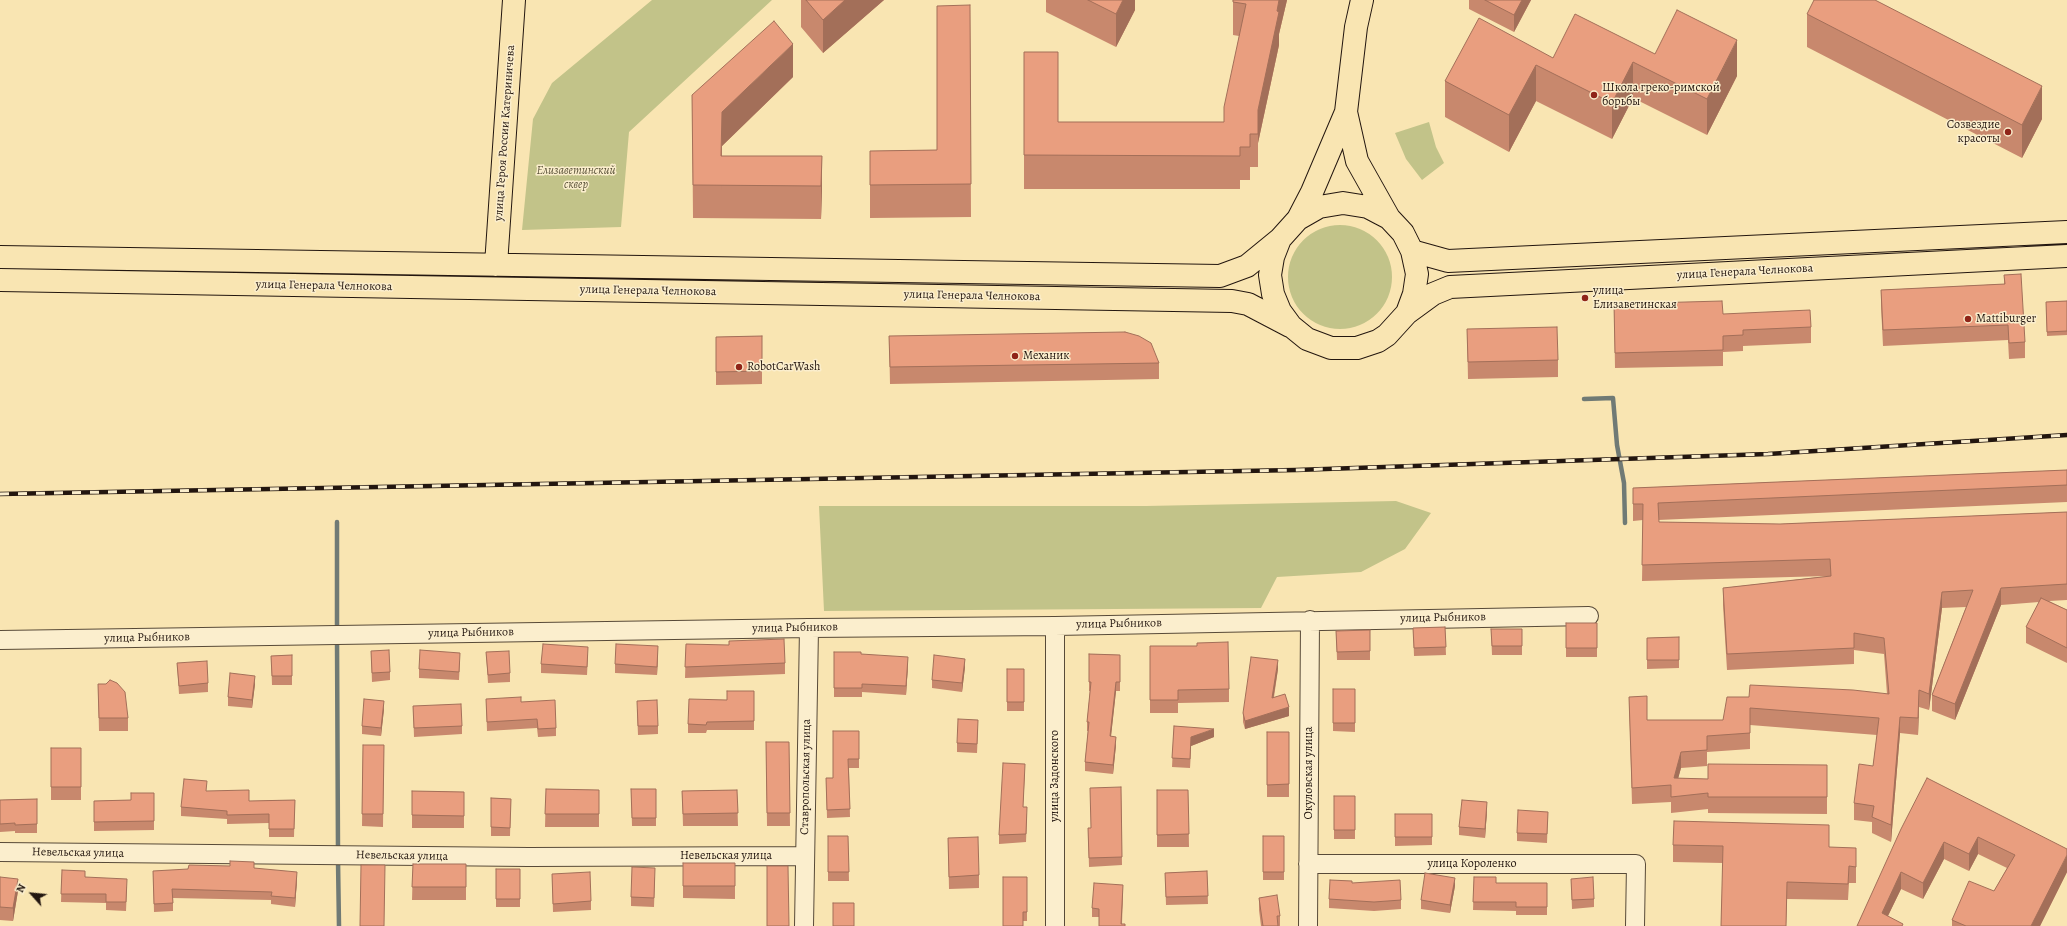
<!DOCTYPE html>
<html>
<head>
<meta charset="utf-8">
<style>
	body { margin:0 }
	#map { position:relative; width:2067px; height:926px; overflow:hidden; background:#f9e5b2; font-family:Alegreya,serif }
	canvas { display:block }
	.north { position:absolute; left:12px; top:874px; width:40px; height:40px; -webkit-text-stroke:3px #fbeecd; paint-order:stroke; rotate:297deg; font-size:11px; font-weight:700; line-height:16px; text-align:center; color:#23160f }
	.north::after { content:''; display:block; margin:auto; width:14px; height:18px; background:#23160f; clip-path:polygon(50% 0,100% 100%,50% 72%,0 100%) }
</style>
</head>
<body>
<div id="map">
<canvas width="2067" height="926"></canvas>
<div class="north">N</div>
</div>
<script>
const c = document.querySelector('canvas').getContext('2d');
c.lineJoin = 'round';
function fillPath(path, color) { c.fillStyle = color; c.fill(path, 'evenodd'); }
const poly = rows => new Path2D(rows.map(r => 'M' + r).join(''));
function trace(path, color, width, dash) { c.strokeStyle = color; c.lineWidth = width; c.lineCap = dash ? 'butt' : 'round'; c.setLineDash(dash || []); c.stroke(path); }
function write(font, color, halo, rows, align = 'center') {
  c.font = font + ' Alegreya,serif'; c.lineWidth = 3; c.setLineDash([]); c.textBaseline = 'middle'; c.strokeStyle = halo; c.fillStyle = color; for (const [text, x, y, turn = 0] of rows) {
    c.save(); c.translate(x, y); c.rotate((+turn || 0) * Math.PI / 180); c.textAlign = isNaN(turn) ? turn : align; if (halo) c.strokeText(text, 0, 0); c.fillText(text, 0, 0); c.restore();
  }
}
const green = poly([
	[652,0,772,0,629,132,621,227,522,230,533,119,552,83],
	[1429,122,1436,147,1444,163,1422,180,1406,159,1395,133],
	'1288 277a52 52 0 1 1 104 0a52 52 0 1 1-104 0Z',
	[1396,501,1431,513,1405,549,1361,572,1277,577,1261,608,824,611,819,506,1146,506]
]);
const stream = poly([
	[1584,399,1613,398,1617,445,1624,483,1625,523],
	[337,522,337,630],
	[337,638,338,852],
	[338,860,339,926]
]);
const minor = poly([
	[0,640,809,628,1055,626,1589,616],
	[0,852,529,857,805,856],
	[1308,864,1636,864,1635,926],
	[804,926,809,628],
	[1055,926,1055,626],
	[1308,926,1310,620]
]);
const major = poly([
	[1346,112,1357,161,1389,218],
	[1298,219,1312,192,1346,112,1356,27,1362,0],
	[1412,251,1448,261,2067,232],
	[0,257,1220,276,1247,266,1280,239,1298,219,1319,207,1343,203,1368,207,1389,218,1403,233,1412,251,1417,274,1414,294,1407,313,1387,335,1378,341,1357,348,1331,348,1307,339,1291,326,1280,311,1273,294,1270,275,1273,257,1280,239],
	[496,265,514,0],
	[0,280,1232,301,1248,304,1290,326],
	[1407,313,1433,294,1450,287,2067,256]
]);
const rail = poly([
	[0,494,1296,470,1768,454,2067,435]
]);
const wall = poly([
	[801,0,884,0,823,53,801,27],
	[1046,0,1135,0,1135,10,1116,47,1046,12],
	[1287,0,1279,34,1279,45,1258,143,1258,167,1250,167,1250,180,1240,180,1240,189,1024,189,1024,52,1058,122,1224,122,1239,36,1233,35,1233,2],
	[1469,0,1531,0,1514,32,1469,9],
	[970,5,971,217,870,218,870,151,937,150],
	[1807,14,2042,119,2022,158,1807,47],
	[1655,54,1737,76,1707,135,1633,98,1612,139,1536,101,1509,152,1445,117,1445,81,1553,58],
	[793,77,722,146,722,156,822,156,822,189,821,219,693,218,692,95],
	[2004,275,2025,342,2025,358,2009,359,2008,340,1883,346,1881,306,1881,290,2004,284],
	[2067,301,2067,335,2047,336,2046,302],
	[1614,304,1723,314,1811,327,1811,343,1743,346,1743,351,1723,352,1723,366,1615,368],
	[1467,329,1558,360,1558,377,1468,379],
	[762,336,762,384,716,385,716,337],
	[889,336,1159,363,1159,379,890,384],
	[2067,470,2067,502,1658,520,1659,522,1780,524,2067,512,2067,600,2049,601,2067,610,2067,663,2026,643,2026,627,2039,602,2001,605,1955,720,1932,711,1932,695,1966,607,1942,608,1929,710,1919,707,1918,735,1900,733,1891,842,1872,833,1872,822,1854,820,1854,803,1873,766,1877,735,1750,725,1750,749,1707,752,1707,766,1681,768,1678,778,1708,779,1827,765,1827,814,1708,813,1708,809,1671,813,1671,802,1632,804,1629,697,1647,720,1723,720,1749,697,1887,694,1884,654,1854,650,1854,664,1727,670,1723,605,1723,588,1828,576,1642,581,1643,520,1633,521,1633,488],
	[1566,623,1597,623,1597,657,1566,657],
	[1445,627,1446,655,1414,656,1413,628],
	[1491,629,1522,629,1522,655,1492,655],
	[1370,630,1370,660,1337,660,1336,631],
	[1679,637,1679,668,1647,669,1647,638],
	[686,644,785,663,785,674,685,678],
	[1150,646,1229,689,1229,702,1178,703,1178,713,1150,713],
	[371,651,390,672,390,680,372,682],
	[486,652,510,673,510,682,488,683],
	[834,652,861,654,908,665,906,695,862,692,862,697,834,697],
	[1089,654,1120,655,1120,691,1116,691,1111,736,1116,745,1113,774,1085,771,1085,762,1088,731,1087,731,1087,722,1090,691,1089,691],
	[292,655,292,685,272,685,271,656],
	[588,655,587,675,541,673,541,664],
	[658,655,657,675,615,673,615,664],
	[460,661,459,680,419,678,419,669],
	[177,663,208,683,208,692,179,694],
	[965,667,962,692,932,688,932,680],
	[1007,669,1024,669,1024,711,1007,711],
	[1278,669,1274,697,1289,716,1245,729,1243,722,1243,713],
	[98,684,128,718,128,731,99,731],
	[255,684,252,708,228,706,228,697],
	[1333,689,1355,689,1355,732,1333,731],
	[754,691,754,730,707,730,706,733,688,733,688,724,727,700],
	[486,699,521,702,556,728,556,736,538,737,537,728,487,731],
	[413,706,462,726,462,734,414,737],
	[384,709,381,736,362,734,362,726],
	[637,709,658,726,658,734,638,735],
	[1174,726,1214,737,1191,746,1190,768,1172,767],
	[978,729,977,753,957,752,957,743],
	[859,731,859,768,849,768,850,817,827,818,826,778,833,778],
	[1267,732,1289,732,1289,797,1267,797],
	[766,742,789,742,790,826,767,826],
	[363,745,384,745,383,827,362,826],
	[51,748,81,748,81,800,51,800],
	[1025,773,1023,807,1027,815,1026,842,999,844,999,835],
	[1927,778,2067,872,2040,926,1952,926,1952,920,1994,891,2007,868,1978,854,1969,871,1944,859,1923,899,1901,889,1888,916,1903,926,1857,926],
	[1121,787,1122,865,1089,867,1088,828,1091,828],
	[546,789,599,790,599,827,545,827],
	[631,789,656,789,656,826,632,826],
	[737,790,738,826,683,826,682,791],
	[1157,790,1188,790,1189,847,1157,847],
	[207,791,249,801,295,800,294,837,269,837,269,823,227,824,227,819,181,816,181,807],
	[412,791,464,792,464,828,412,828],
	[154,793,154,830,94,831,94,801,131,800],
	[1334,796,1355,796,1355,839,1334,839],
	[491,798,511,799,510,836,491,836],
	[37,799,37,833,15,833,15,831,0,832,0,800],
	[1487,811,1485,838,1459,835,1459,827],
	[1548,812,1547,843,1517,841,1517,833],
	[1395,814,1432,814,1432,845,1395,846],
	[828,836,848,836,849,881,828,881],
	[1263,836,1284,836,1284,880,1263,880],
	[948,838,979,875,979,888,949,889],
	[1673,845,1856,848,1856,883,1849,883,1848,900,1787,899,1786,926,1721,926,1723,863,1673,862],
	[683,863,735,863,735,899,683,898],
	[413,864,466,864,466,900,412,900],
	[254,868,297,880,295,907,271,904,271,900,173,898,173,911,154,912,153,871],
	[496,869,520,869,520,907,496,907],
	[62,870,85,877,127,887,126,911,106,910,106,903,61,902],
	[1207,871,1208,904,1166,905,1165,873],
	[552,874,591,901,591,910,553,912],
	[0,877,18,891,13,921,0,920],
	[655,877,654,907,631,906,631,897],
	[1027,877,1027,921,1023,921,1003,926],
	[1474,877,1496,883,1547,883,1547,915,1516,915,1516,911,1473,910],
	[1571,879,1594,899,1594,907,1572,909],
	[1352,883,1401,900,1401,909,1374,911,1329,908,1329,899],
	[1455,886,1450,913,1421,909,1421,900],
	[1123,893,1122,924,1125,926,1099,917,1092,917,1092,908],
	[1259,898,1280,916,1280,926,1261,926,1259,910]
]);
const shadedWall = poly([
	[845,0,884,0,823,53,823,20],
	[1123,0,1135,0,1135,10,1116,47,1116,14],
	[1279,0,1287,0,1279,34,1279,45,1258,143,1258,167,1258,110],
	[1522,0,1531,0,1514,32,1514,15],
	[1737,40,1737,76,1707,135,1707,99],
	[793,44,793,77,722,146,721,190,722,112],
	[1633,62,1633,98,1612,139,1612,103],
	[1536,65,1536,101,1509,152,1509,115],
	[2042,86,2042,119,2022,158,2022,125],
	[822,156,822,189,821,219,821,186],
	[2001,588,2001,605,1955,720,1955,704],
	[1942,592,1942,608,1929,710,1929,694],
	[658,646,658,655,657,675,657,667],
	[908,657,908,665,906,695,906,686],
	[965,659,965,667,962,692,962,683],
	[1278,660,1278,669,1272,706,1272,698],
	[255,676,255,684,252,708,252,700],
	[1116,682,1116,691,1110,745,1110,736],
	[1919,690,1919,707,1918,735,1918,718],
	[384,701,384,709,381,736,381,728],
	[1289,707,1289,716,1245,729,1245,721],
	[1900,717,1900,733,1891,842,1891,825],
	[1214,729,1214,737,1191,746,1190,768,1191,737],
	[1116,737,1116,745,1113,774,1113,765],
	[1681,752,1681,768,1674,794,1674,778],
	[1487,802,1487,811,1485,838,1485,829],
	[1978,837,1978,854,1969,871,1969,854],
	[1944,842,1944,859,1923,899,1923,883],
	[2067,855,2067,872,2040,926,2031,926],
	[297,872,297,880,295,907,295,898],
	[1901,872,1901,889,1883,926,1882,913],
	[1455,878,1455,886,1450,913,1450,905],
	[18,879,18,891,13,921,13,908],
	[1123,885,1123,893,1121,926]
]);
const building = poly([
	[806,0,845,0,823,20,806,0],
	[1088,0,1123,0,1116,14,1088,0],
	[1233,0,1279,0,1277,11,1279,12,1258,110,1258,134,1250,134,1250,147,1240,147,1240,156,1024,155,1024,52,1058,52,1058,122,1224,122,1224,107,1246,4,1233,2,1233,0],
	[1485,0,1522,0,1514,15,1485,0],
	[1814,0,1875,0,2042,86,2022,125,1807,14,1814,0],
	[970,5,971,184,870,185,870,151,937,150,937,6,970,5],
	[1677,10,1737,40,1707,99,1633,62,1612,103,1536,65,1509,115,1445,81,1479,18,1553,58,1575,14,1655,54,1677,10],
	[774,21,793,44,722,112,721,156,822,156,821,186,693,185,692,95,774,21],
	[2021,274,2025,342,2009,343,2008,325,1883,330,1881,290,2005,284,2004,275,2021,274],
	[1722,301,1723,314,1810,310,1811,327,1743,330,1743,335,1723,336,1723,350,1615,353,1614,304,1722,301],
	[2067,301,2067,331,2047,332,2046,302,2067,301],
	[1557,327,1558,360,1468,362,1467,329,1557,327],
	[1125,332,1139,336,1151,343,1159,363,890,367,889,336,1125,332],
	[762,336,762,371,716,372,716,337,762,336],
	[2067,470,2067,485,1658,503,1659,522,1780,524,2067,512,2067,584,2001,588,1955,704,1932,695,1973,590,1942,592,1929,694,1919,690,1918,718,1900,717,1891,825,1872,817,1874,806,1854,803,1859,764,1873,766,1879,718,1750,708,1750,733,1707,736,1707,750,1681,752,1674,778,1708,779,1708,764,1827,765,1827,797,1708,797,1708,793,1671,797,1671,785,1632,788,1629,697,1647,696,1647,720,1723,720,1727,697,1749,697,1750,685,1853,690,1889,694,1884,638,1854,633,1854,648,1727,654,1723,588,1831,576,1830,559,1642,565,1643,504,1633,504,1633,488,2067,470],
	[2041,598,2067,610,2067,648,2026,627,2041,598],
	[1566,623,1597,623,1597,648,1566,648,1566,623],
	[1445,627,1446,647,1414,648,1413,628,1445,627],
	[1491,629,1522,629,1522,646,1492,646,1491,629],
	[1370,630,1370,651,1337,652,1336,631,1370,630],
	[1679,637,1679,660,1647,660,1647,638,1679,637],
	[784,639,785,663,685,667,686,644,729,645,729,641,784,639],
	[1228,642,1229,689,1178,690,1178,700,1150,700,1150,646,1197,646,1197,643,1228,642],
	[543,644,588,647,587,667,541,664,543,644],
	[616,644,658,646,657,667,615,664,616,644],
	[389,650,390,672,372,673,371,651,389,650],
	[420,650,460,653,459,672,419,669,420,650],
	[509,651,510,673,488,675,486,652,509,651],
	[834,652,861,652,861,654,908,657,906,686,862,684,862,688,834,688,834,652],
	[1089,654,1120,655,1120,682,1116,682,1110,736,1116,737,1113,765,1085,762,1089,722,1087,722,1091,682,1089,682,1089,654],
	[292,655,292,676,272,676,271,656,292,655],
	[934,655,965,659,962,683,932,680,934,655],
	[1251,657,1278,660,1272,698,1285,694,1289,707,1245,721,1243,713,1251,657],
	[207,661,208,683,179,686,177,663,207,661],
	[1007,669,1024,669,1024,702,1007,702,1007,669],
	[230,673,255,676,252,700,228,697,230,673],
	[110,680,117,683,125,692,128,718,99,718,98,684,106,684,110,680],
	[1333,689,1355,689,1355,723,1333,723,1333,689],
	[727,691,754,691,754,721,707,722,706,725,688,724,689,699,727,700,727,691],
	[521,697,521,702,555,700,556,728,538,729,537,719,487,722,486,699,521,697],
	[364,699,384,701,381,728,362,726,364,699],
	[657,700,658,726,638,726,637,701,657,700],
	[461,704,462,726,414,728,413,706,461,704],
	[958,719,978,720,977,744,957,743,958,719],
	[1174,726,1214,729,1191,737,1190,759,1172,758,1174,726],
	[833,731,859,731,859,759,848,759,850,809,827,810,826,778,833,778,833,731],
	[1267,732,1289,732,1289,784,1267,785,1267,732],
	[766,742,789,742,790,813,767,813,766,742],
	[363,745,384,745,383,814,362,814,363,745],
	[51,748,81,748,81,787,51,787,51,748],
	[1003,763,1025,764,1023,807,1027,807,1026,834,999,835,1003,763],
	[1927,778,2067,849,2067,855,2031,926,1966,926,1952,920,1969,881,1994,891,2015,855,1978,837,1969,854,1944,842,1923,883,1901,872,1882,913,1903,924,1902,926,1857,926,1901,829,1927,778],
	[184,779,207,781,206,791,249,790,249,801,295,800,294,829,269,829,269,814,227,815,227,811,181,807,184,779],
	[1121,787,1122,857,1089,858,1088,828,1091,828,1090,788,1121,787],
	[546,789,599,790,599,814,545,814,546,789],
	[631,789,656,789,656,818,632,818,631,789],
	[737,790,738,813,683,814,682,791,737,790],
	[1157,790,1188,790,1189,834,1157,835,1157,790],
	[412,791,464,792,464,816,412,815,412,791],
	[131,793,154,793,154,821,94,822,94,801,131,800,131,793],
	[1334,796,1355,796,1355,830,1334,830,1334,796],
	[491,798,511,799,510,828,491,827,491,798],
	[37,799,37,824,15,825,15,823,0,824,0,800,37,799],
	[1462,800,1487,802,1485,829,1459,827,1462,800],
	[1518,810,1548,812,1547,834,1517,833,1518,810],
	[1395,814,1432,814,1432,837,1395,837,1395,814],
	[1674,821,1829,825,1829,847,1856,848,1856,867,1849,866,1848,884,1787,882,1786,926,1721,926,1723,846,1673,845,1674,821],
	[828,836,848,836,849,872,828,872,828,836],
	[1263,836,1284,836,1284,872,1263,872,1263,836],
	[978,837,979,875,949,877,948,838,978,837],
	[230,861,254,862,254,868,297,872,295,898,271,896,272,892,172,889,173,903,154,904,153,871,188,869,189,865,230,866,230,861],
	[683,863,735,863,735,886,683,886,683,863],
	[413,864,466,864,466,887,412,887,413,864],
	[361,865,385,865,384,926,360,926,361,865],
	[767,866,788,866,789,926,767,926,767,866],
	[632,867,655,868,654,898,631,897,632,867],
	[496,869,520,869,520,899,496,899,496,869],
	[62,870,85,871,85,877,127,879,126,902,106,902,106,894,61,894,62,870],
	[1207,871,1208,896,1166,897,1165,873,1207,871],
	[590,872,591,901,553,904,552,874,590,872],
	[1425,873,1455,878,1450,905,1421,900,1425,873],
	[0,877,18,879,13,908,0,907,0,877],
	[1003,877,1027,877,1027,912,1023,912,1023,926,1003,926,1003,877],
	[1474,877,1496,877,1496,883,1547,883,1547,907,1516,907,1516,902,1473,902,1474,877],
	[1593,877,1594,899,1572,900,1571,879,1593,877],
	[1330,880,1352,881,1352,883,1400,880,1401,900,1374,902,1329,899,1330,880],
	[1094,883,1123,885,1121,924,1125,924,1125,926,1099,926,1099,909,1092,908,1094,883],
	[1277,895,1280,916,1277,916,1278,926,1263,926,1259,898,1277,895],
	[833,903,854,903,854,926,833,926,833,903]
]);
const markers = [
	[1594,95,4,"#8f2418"],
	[2008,132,4,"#8f2418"],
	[1585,298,4,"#8f2418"],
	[1968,319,4,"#8f2418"],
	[1015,356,4,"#8f2418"],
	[739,367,4,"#8f2418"]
];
const poiNames = [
	["Школа греко-римской",1602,88],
	["борьбы",1602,102],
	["Созвездие",2000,125,"right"],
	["красоты",2000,139,"right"],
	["улица",1593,291],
	["Елизаветинская",1593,305],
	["Mattiburger",1976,319],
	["Механик",1023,356],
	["RobotCarWash",747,367]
];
const streetNames = [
	["улица Героя России Катериничева",505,133,-86],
	["улица Генерала Челнокова",1745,272,-3],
	["улица Генерала Челнокова",324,286,1],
	["улица Генерала Челнокова",648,291,1],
	["улица Генерала Челнокова",972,296,1],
	["улица Рыбников",1443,618,-1],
	["улица Рыбников",1119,624,-1],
	["улица Рыбников",795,628,-1],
	["улица Рыбников",471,633,-1],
	["улица Рыбников",147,638,-1],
	["Окуловская улица",1309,773,-90],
	["улица Задонского",1055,776,-90],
	["Ставропольская улица",806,777,-89],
	["Невельская улица",78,853,1],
	["Невельская улица",402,856,1],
	["Невельская улица",726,856],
	["улица Короленко",1472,864]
];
const parkNames = [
	["Елизаветинский",576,171],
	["сквер",576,185]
];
fillPath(green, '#c2c389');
trace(stream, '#707a75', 4.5);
trace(minor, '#584a38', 20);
trace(major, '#23160f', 24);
trace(minor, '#fbeecd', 18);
trace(major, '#f9e5b2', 22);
trace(rail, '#23160f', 4.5);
trace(rail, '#fbeecd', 3, [9]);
fillPath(wall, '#c8886d');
fillPath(shadedWall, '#a36f59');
fillPath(building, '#e99e7f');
trace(building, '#a36f59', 1);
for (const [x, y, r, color] of markers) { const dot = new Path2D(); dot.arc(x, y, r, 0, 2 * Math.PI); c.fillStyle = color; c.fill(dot); trace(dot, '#fbeecd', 1.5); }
write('12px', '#23160f', '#fbeecd', poiNames, 'left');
write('12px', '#23160f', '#fbeecd', streetNames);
write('italic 12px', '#5b533a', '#fbeecd', parkNames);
</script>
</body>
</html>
